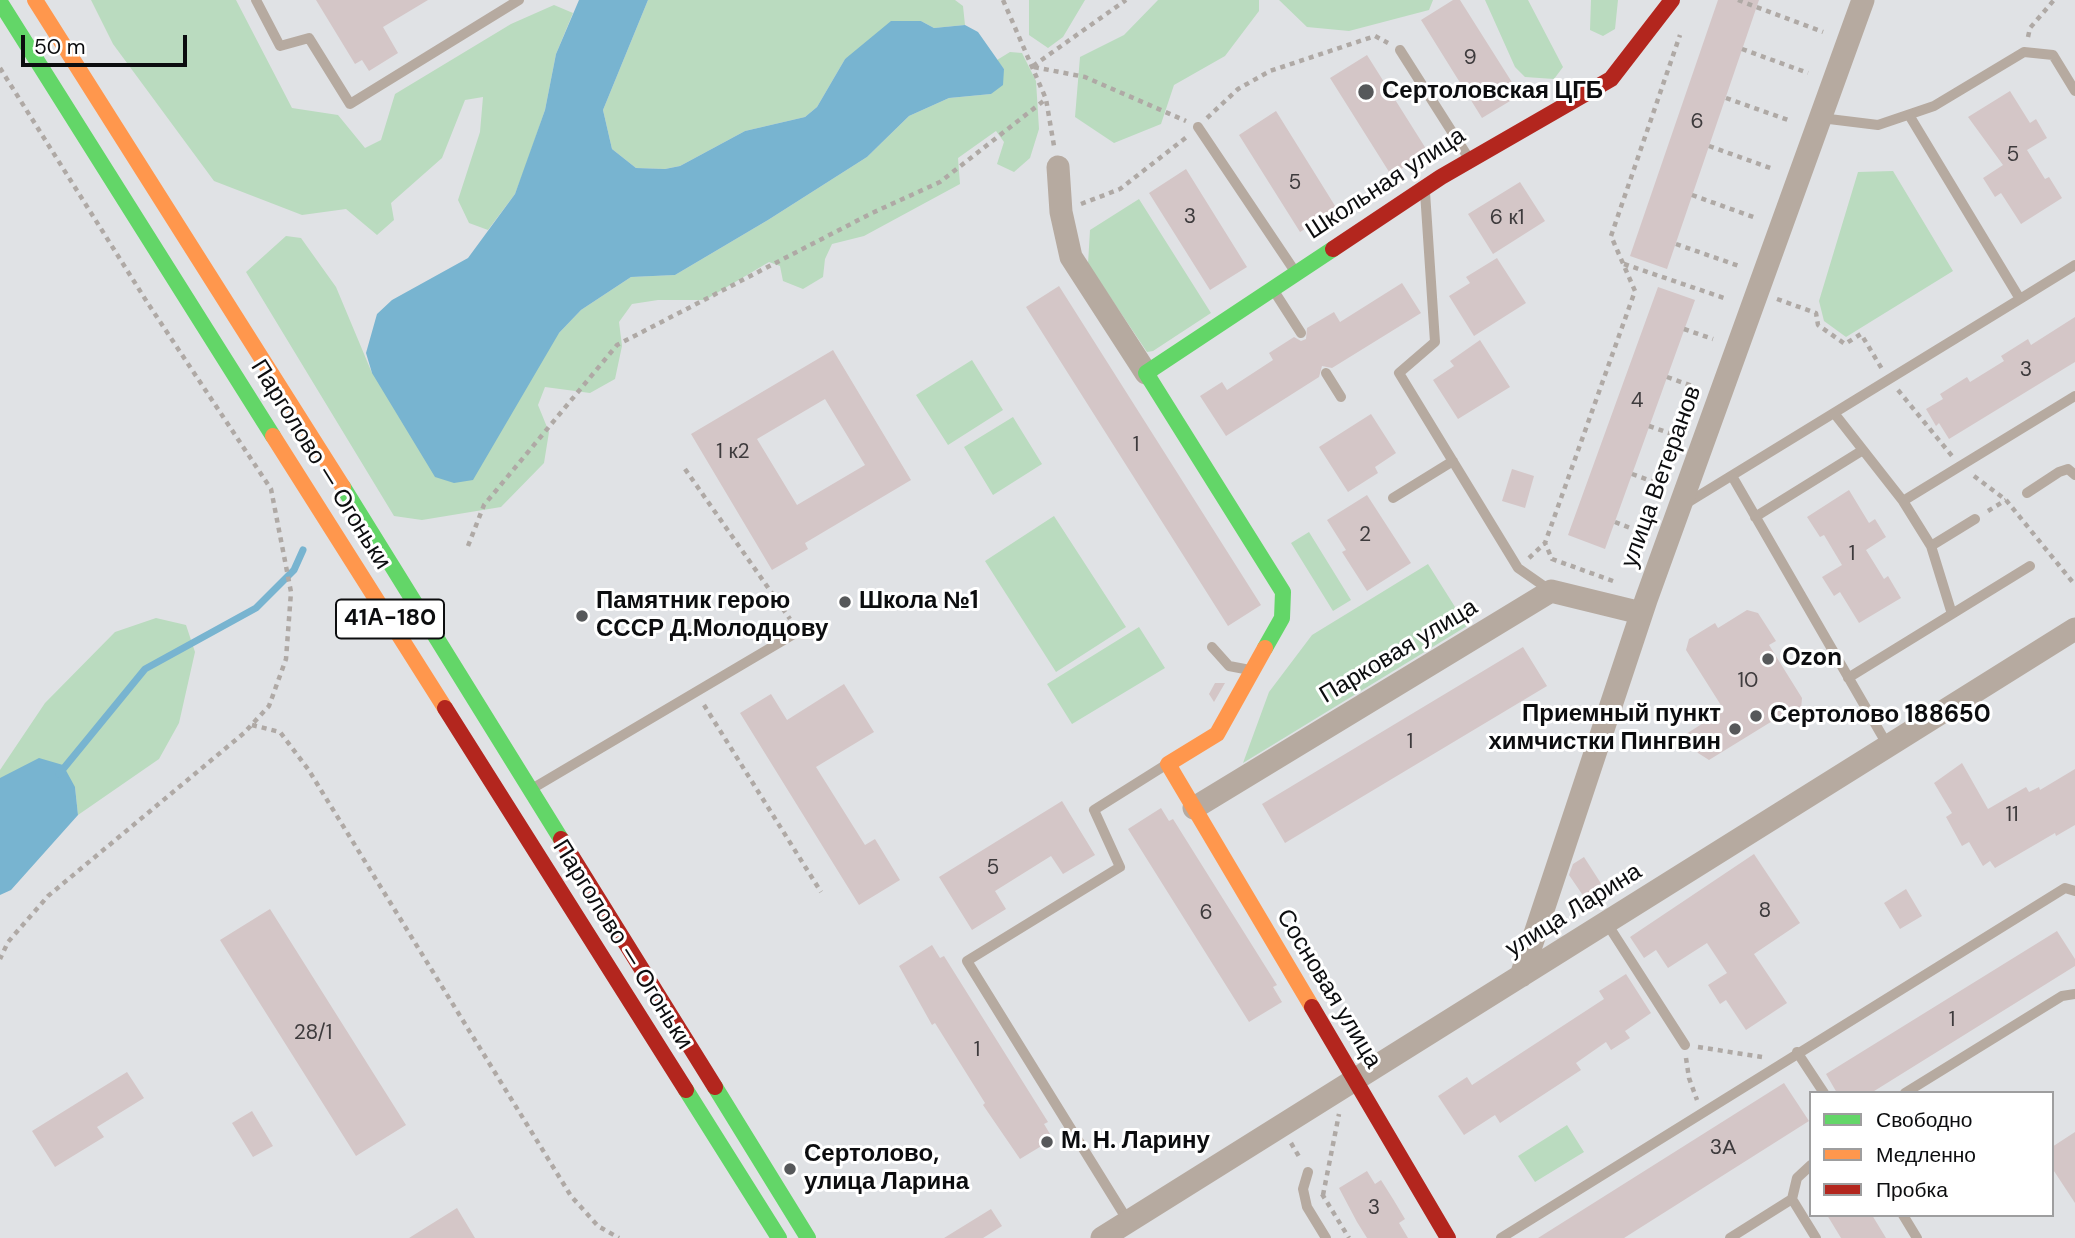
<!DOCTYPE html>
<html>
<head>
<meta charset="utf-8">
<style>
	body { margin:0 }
	#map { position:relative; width:2075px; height:1238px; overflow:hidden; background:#e0e2e5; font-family:"DM Sans",sans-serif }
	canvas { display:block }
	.legend { position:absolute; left:1809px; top:1091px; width:245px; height:126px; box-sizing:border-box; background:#fff; border:2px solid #9e9e9f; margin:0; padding:9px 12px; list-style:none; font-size:21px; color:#0c0d0f }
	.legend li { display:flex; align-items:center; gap:14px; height:35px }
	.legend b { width:35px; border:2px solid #9e9e9f }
	.scale { position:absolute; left:21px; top:35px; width:166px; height:32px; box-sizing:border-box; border:4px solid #0c0d0f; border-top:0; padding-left:9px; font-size:21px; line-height:24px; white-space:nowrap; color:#0c0d0f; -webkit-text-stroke:5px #fff; paint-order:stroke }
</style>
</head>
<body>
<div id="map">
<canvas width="2075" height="1238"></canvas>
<ul class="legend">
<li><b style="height:9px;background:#63d668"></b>Свободно</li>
<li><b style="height:9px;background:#ff974d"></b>Медленно</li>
<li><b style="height:9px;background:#b3261e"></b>Пробка</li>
</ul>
<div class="scale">50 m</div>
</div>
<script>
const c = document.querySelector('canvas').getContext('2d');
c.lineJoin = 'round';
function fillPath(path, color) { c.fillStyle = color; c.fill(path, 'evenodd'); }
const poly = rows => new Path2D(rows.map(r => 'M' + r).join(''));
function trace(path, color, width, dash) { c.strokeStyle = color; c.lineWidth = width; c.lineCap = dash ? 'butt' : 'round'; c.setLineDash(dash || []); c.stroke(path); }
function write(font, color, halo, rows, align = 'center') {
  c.font = font + ' "DM Sans",sans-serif'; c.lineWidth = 6; c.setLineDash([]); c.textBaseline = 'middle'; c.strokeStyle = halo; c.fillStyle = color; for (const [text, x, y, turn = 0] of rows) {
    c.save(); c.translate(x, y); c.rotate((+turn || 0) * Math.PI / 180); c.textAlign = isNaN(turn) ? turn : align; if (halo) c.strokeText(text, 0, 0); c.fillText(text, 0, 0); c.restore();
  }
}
const green = poly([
	[91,0,236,0,292,108,338,115,365,148,381,140,395,94,511,24,554,5,573,13,556,54,545,110,525,168,515,194,488,230,469,223,458,200,480,132,483,97,465,100,442,158,391,203,394,220,377,235,346,209,302,215,214,181,113,44],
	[648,0,955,0,963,6,965,25,934,28,921,21,845,59,817,107,805,117,745,131,680,166,665,169,636,168,612,149,603,110],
	[1029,0,1085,0,1063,37,1048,48,1029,35],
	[1158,0,1259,0,1259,11,1225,56,1174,85,1161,124,1114,143,1075,117,1080,57,1124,35],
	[1279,0,1433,0,1429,10,1349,31,1307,27],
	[1485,0,1528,0,1563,67,1554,79,1525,77,1515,67],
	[1591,0,1618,0,1615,29,1603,36,1590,30],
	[1010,52,1022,53,1036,81,1039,129,1030,158,1014,172,997,164,1004,142,996,131,958,158,960,184,864,236,832,244,825,259,823,277,803,289,783,281,780,266,769,262,705,300,658,300,632,304,619,322,622,346,615,379,590,393,545,387,538,405,549,432,544,463,501,507,422,520,394,516,246,272,286,236,301,238,336,287,372,373,559,333,581,310,631,277,675,275,768,220,867,157,909,116,949,98,991,94,1004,69,997,60],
	[1893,171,1953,271,1846,337,1824,321,1819,301,1858,172],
	[1139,199,1211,313,1153,351,1147,352,1088,264,1090,230],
	[972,360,1003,410,948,445,916,395],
	[1013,417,1042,464,993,495,964,447],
	[1054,516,1126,627,1056,672,985,561],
	[1309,532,1351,600,1333,611,1291,543],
	[1428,564,1467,626,1243,763,1269,692,1312,635],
	[156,618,186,625,195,652,179,723,159,759,78,815,75,787,0,778,0,770,45,703,115,632],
	[1139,627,1165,668,1072,724,1047,684],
	[1567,1125,1584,1152,1535,1182,1518,1156]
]);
const water = poly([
	[579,0,648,0,603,110,612,149,636,168,665,169,680,166,745,131,805,117,817,107,845,59,891,21,921,21,934,28,965,25,978,32,1004,69,1003,85,991,94,949,98,909,116,867,157,768,220,675,275,631,277,581,310,559,333,473,480,454,483,435,477,372,373,366,353,377,314,392,300,468,258,515,194,545,110,556,54],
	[39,758,63,765,75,787,78,815,11,890,0,895,0,778]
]);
const stream = poly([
	[59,774,145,669,256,608,294,570,303,550]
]);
const building = poly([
	[316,0,428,0,383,27,398,53,369,71,362,60,355,64],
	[1453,0,1460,0,1520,95,1482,118,1421,20],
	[1718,0,1759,0,1667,269,1630,256],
	[1367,55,1428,152,1391,175,1330,78],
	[2010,91,2030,123,2036,119,2047,138,2027,150,2045,179,2049,177,2062,198,2021,224,2001,193,1995,197,1983,178,2003,165,1968,117],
	[1276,111,1337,209,1300,232,1239,135],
	[1186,169,1247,267,1210,290,1149,193],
	[1520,182,1545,221,1493,254,1468,214],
	[1497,258,1526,303,1474,336,1449,296,1470,283,1466,277],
	[1402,283,1421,313,1332,368,1322,366,1319,377,1226,436,1200,396,1222,382,1227,390,1273,360,1269,353,1294,337,1301,341,1306,339,1307,328,1334,312,1340,322],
	[1059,286,1261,605,1228,626,1026,307],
	[1658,287,1695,300,1605,549,1568,535],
	[2075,317,2075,362,1949,439,1939,423,1936,426,1926,409,1943,399,1940,394,1967,377,1970,382,2004,361,2001,356,2028,339,2031,345],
	[1480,340,1510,387,1458,419,1433,380,1454,366,1450,361],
	[833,350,911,480,805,543,808,549,772,570,691,434],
	[825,399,865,465,797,505,757,439],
	[1371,414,1396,453,1375,467,1378,473,1348,492,1319,447],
	[1512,469,1534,476,1525,508,1502,501],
	[1849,490,1869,523,1875,519,1886,537,1866,550,1884,579,1888,576,1901,598,1859,623,1840,592,1834,596,1822,577,1842,565,1824,535,1820,537,1807,517],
	[1367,495,1411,563,1367,591,1342,552,1346,550,1327,520],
	[1747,610,1758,613,1776,641,1769,645,1802,698,1801,710,1777,725,1774,720,1709,760,1698,753,1686,734,1724,710,1686,650,1689,639,1715,623,1718,628],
	[1523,647,1547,686,1285,843,1262,804],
	[1215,683,1225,683,1214,702,1209,694],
	[844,684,874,732,816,767,865,845,875,839,900,880,859,905,740,713,771,694,787,720],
	[1962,763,1988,809,2026,787,2029,792,2039,787,2040,790,2075,769,2075,825,2056,836,2055,833,1995,868,1990,861,1983,866,1969,842,1962,846,1946,817,1952,813,1934,783],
	[1062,801,1095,855,1063,874,1051,856,995,891,1006,909,972,930,939,877],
	[1161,808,1169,821,1173,819,1277,985,1273,987,1282,1002,1249,1022,1128,829],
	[1754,854,1800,923,1754,954,1787,1003,1746,1030,1726,1000,1720,1004,1708,985,1727,973,1707,943,1668,968,1656,950,1644,958,1630,937],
	[1584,857,1602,885,1584,897,1569,875,1573,864],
	[1906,889,1922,916,1900,929,1884,903],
	[270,909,406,1125,356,1156,220,940],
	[2057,931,2075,959,2075,966,1871,1093,1837,1093,1826,1074],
	[932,945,940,958,944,956,1048,1122,1044,1124,1053,1139,1020,1159,983,1105,985,1103,935,1023,932,1025,899,966],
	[1626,974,1651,1013,1625,1031,1630,1038,1611,1050,1606,1042,1576,1063,1581,1070,1500,1123,1495,1115,1464,1135,1438,1096,1467,1077,1472,1085,1604,999,1599,991],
	[127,1072,144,1098,97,1127,104,1137,55,1167,32,1131],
	[1784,1083,1809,1121,1624,1238,1538,1238],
	[252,1111,273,1146,253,1157,232,1123],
	[2075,1132,2075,1203,2052,1168,2052,1147],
	[1367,1171,1375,1184,1381,1180,1393,1199,1405,1219,1399,1223,1408,1238,1367,1238,1357,1222,1339,1188],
	[457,1208,475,1238,409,1238],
	[991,1209,1002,1226,983,1238,944,1238],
	[1827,1215,1872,1215,1886,1238,1841,1238]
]);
const path = poly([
	[1003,0,1046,99,1054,146],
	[1738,0,1823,32],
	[2028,37,2030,28,2054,0],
	[1742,49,1808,73],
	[1033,66,1126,0],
	[1034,67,1085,77,1186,121],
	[0,68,147,302,271,489,291,592,286,659,269,706,244,733,48,896,8,942,0,959],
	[1726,98,1791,121],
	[1207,118,1238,89,1270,71,1375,36,1388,43],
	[1709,146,1773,169],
	[1692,195,1756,218],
	[1081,204,1120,189,1188,136],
	[1676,244,1739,266],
	[1624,264,1727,299],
	[1777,299,1816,313,1818,325,1845,344,1861,334,1882,369],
	[1684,329,1713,339],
	[1667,377,1695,387],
	[1898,390,1952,456],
	[1649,426,1678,436],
	[685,469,790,619],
	[1632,474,1660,484],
	[1974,476,2006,500,2075,585],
	[1988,511,2006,500],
	[1615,522,1643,533],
	[468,546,484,505,617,345,872,213,940,182,1046,99],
	[1529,558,1545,543],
	[1613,581,1552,559,1545,543,1635,291,1611,236,1680,35],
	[704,705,821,892],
	[252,725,280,732,308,769,571,1196,598,1226,619,1238],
	[1698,1047,1762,1057],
	[1686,1058,1689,1078,1697,1100],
	[1291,1143,1301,1160],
	[1322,1194,1349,1238],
	[1323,1195,1339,1114]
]);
const lane = poly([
	[256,0,280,46,309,38,350,104,519,0],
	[1400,50,1468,157],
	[1909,115,2020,299,2075,265],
	[1821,118,1878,125,1934,106,2024,52,2053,55,2075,91],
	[1198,127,1294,270],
	[1425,192,1435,342,1399,373,1518,568,1551,591],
	[1274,291,1301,333],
	[1326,373,1341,397],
	[1834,413,1903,501,1931,546,1952,614],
	[1732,476,1888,746],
	[2027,493,2059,472,2068,469,2075,475],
	[1393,498,1453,461],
	[1903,501,2075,396],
	[1682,506,2020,299],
	[1755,517,1863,450],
	[1931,546,1975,519],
	[1212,647,1229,666,1250,670],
	[1848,678,2030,566],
	[535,787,799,631],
	[1606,922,1685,1045],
	[1797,1052,1824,1093],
	[1905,1093,2062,996,2075,994],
	[1308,1172,1303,1189,1307,1207,1326,1238],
	[1792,1199,1816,1238],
	[1903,1215,1917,1238],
	[1128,1221,967,961,1120,867,1094,810,1164,766],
	[1501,1238,2065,888,2075,891],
	[1730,1238,1792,1199,1797,1178,1811,1165]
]);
const street = poly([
	[1058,167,1061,212,1071,257,1146,373],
	[1194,808,1551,591,1641,613],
	[1521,976,1646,600,1863,0],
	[1102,1238,2075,629]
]);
const fast = poly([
	[0,2,273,436],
	[343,487,561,839],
	[1265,648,1282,618,1283,592,1146,373,1333,249],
	[715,1087,808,1238],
	[686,1090,779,1238]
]);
const slow = poly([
	[35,0,343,487],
	[273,436,445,708],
	[1265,648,1217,734,1168,764,1312,1007]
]);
const jam = poly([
	[1333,249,1441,177,1611,79,1672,0],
	[445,708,686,1090],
	[561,839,715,1087],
	[1312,1007,1448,1238]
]);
const markers = [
	[1366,92,9,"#56585a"],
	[845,602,7,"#56585a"],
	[582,616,7,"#56585a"],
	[1768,659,7,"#56585a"],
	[1756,716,7,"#56585a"],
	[1735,729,7,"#56585a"],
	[1047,1142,7,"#56585a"],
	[790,1169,7,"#56585a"]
];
const numberNames = [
	["9",1470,58],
	["6",1697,122],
	["5",2013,155],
	["5",1295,183],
	["3",1190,217],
	["6 к1",1507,218],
	["3",2026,370],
	["4",1637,401],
	["1",1136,445],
	["1 к2",733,452],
	["2",1365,535],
	["1",1852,554],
	["10",1748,681],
	["1",1410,742],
	["11",2012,815],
	["5",993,868],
	["8",1765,911],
	["6",1206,913],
	["1",1952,1020],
	["28/1",313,1033],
	["1",977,1050],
	["3А",1723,1148],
	["3",1374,1208]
];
const shields = [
	[390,619,108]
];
const shieldNames = [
	["41А-180",390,619]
];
const poiNames = [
	["Сертоловская ЦГБ",1382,92],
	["Памятник герою",596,602],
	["СССР Д.Молодцову",596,630],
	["Школа №1",859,602],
	["Ozon",1782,659],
	["Приемный пункт",1721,715,"right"],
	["химчистки Пингвин",1721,743,"right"],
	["Сертолово 188650",1770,716],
	["М. Н. Ларину",1061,1142],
	["Сертолово,",804,1155],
	["улица Ларина",804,1183]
];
const streetNames = [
	["Школьная улица",1386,184,-33],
	["Парголово — Огоньки",320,465,58],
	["улица Ветеранов",1662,477,-70],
	["Парковая улица",1399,652,-31],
	["улица Ларина",1574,911,-32],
	["Парголово — Огоньки",622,945,58],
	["Сосновая улица",1328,989,59]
];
fillPath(green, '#badbbf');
fillPath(water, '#78b4d0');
trace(stream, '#78b4d0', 7);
fillPath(building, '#d4c6c7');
trace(path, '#afa9a5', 4.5, [5, 5]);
trace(lane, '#b6aaa0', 10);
trace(street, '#b6aaa0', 23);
trace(fast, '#63d668', 16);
trace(slow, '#ff974d', 16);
trace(jam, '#b3261e', 16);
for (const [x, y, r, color] of markers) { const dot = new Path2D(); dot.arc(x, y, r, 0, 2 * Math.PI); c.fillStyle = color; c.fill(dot); trace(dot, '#fff', 2.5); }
write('21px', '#3e3b3d', null, numberNames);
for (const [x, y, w] of shields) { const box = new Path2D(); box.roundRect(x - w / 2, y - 19.5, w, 39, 5); c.fillStyle = '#fff'; c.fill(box); trace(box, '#0c0d0f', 2); }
write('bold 23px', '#0c0d0f', null, shieldNames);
write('bold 24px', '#0c0d0f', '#fff', poiNames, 'left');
write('24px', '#0c0d0f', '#fff', streetNames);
</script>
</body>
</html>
